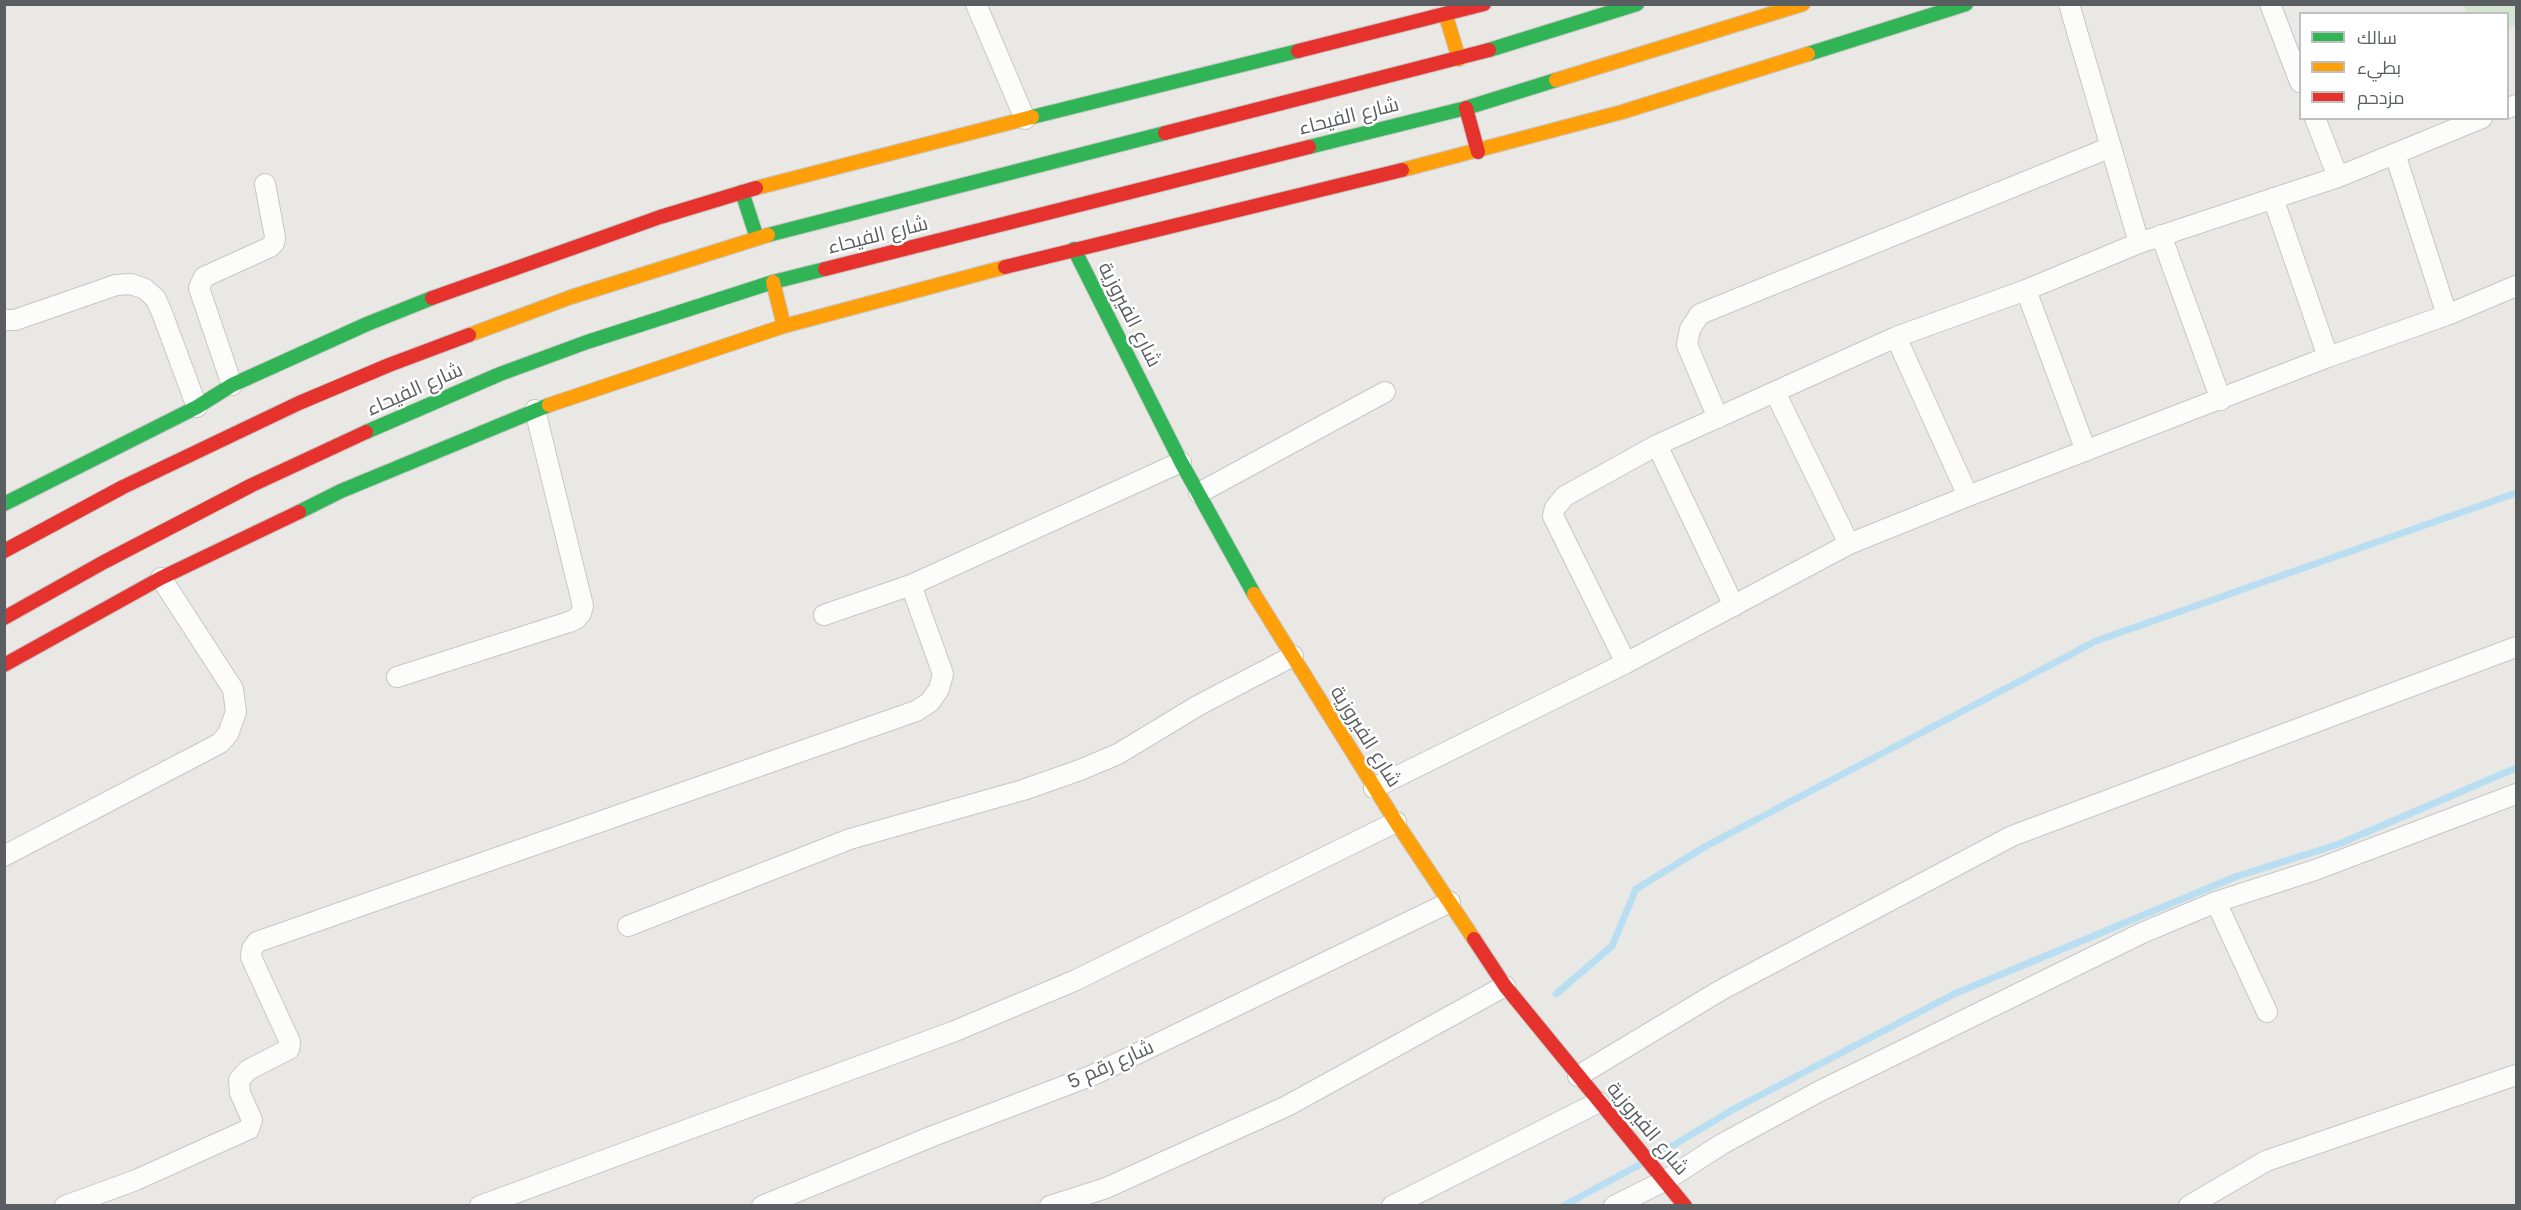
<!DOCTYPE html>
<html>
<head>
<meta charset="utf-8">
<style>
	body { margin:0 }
	#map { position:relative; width:2521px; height:1210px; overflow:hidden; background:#e9e8e4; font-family:Helvetica,Cairo,sans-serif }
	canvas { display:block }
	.frame { position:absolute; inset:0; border:6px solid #5a5e61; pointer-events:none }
	.legend { position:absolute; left:2299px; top:12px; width:210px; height:108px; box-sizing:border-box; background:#fff; border:2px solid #bdbfc0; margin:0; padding:8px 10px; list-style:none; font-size:18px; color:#5a5e61 }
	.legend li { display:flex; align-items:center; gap:12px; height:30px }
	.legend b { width:30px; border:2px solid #bdbfc0 }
</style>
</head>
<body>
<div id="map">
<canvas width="2521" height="1210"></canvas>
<div class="frame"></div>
<ul class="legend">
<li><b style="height:8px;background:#30b455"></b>سالك</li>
<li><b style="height:8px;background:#ff9f0a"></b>بطيء</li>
<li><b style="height:8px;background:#e5322d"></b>مزدحم</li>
</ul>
</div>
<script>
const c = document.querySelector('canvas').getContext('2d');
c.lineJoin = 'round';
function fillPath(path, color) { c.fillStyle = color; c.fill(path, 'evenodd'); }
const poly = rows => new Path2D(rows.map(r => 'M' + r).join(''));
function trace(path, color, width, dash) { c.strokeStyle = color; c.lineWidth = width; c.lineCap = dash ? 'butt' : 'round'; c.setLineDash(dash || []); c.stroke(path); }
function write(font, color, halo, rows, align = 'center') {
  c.font = font + ' Helvetica,Cairo,sans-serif'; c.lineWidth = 5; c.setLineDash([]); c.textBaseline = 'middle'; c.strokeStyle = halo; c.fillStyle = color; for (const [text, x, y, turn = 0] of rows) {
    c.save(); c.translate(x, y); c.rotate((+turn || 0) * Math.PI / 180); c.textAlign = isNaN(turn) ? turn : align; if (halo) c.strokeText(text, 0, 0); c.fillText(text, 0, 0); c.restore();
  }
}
const green = poly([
	[2464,5,2516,5,2516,25,2508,28,2508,14,2467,13]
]);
const stream = poly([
	[1556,994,1612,946,1636,889,1706,846,2096,641,2516,493],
	[1654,1157,1732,1110,1954,994,2235,877,2339,844,2516,768],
	[1563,1206,1641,1164]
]);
const street = poly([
	[976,4,1025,119],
	[2069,4,2139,243],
	[2270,4,2300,82],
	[2508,108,2516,105],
	[2315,118,2338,177],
	[2395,154,2447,315],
	[2273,198,2328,357],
	[2161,235,2221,400],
	[2026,290,2086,451],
	[4,320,15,320,116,285,131,284,145,289,156,299,162,313,197,407],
	[1896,337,1968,496],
	[232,385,199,288,204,277,270,247,274,243,275,237,265,184],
	[1775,392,1849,544],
	[1718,418,1687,345,1690,329,1700,314,2111,147],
	[1657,445,1734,606],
	[1199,493,1385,392],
	[824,615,911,585,1181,462],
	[1626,663,1553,516,1555,508,1565,496,1657,445,1896,337,2026,290,2139,243,2338,177,2482,118],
	[397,677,569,622,576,619,581,613,583,606,535,410],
	[1374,788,1626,663,1849,544,1968,496,2328,357,2447,315,2516,286],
	[4,856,207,750,220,743,228,734,236,712,233,689,161,578],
	[2216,902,2267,1012],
	[628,926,850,839,1023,790,1080,770,1118,754,1199,705,1293,656],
	[1578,1076,1721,990,2012,836,2516,647],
	[65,1206,136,1180,249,1129,252,1120,240,1093,239,1080,248,1070,289,1049,290,1042,251,957,252,949,257,942,916,711,930,702,939,689,943,674,911,585],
	[480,1206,955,1031,1076,980,1396,822],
	[762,1206,933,1136,1093,1075,1450,902],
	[1050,1206,1106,1188,1287,1106,1505,986],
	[1392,1206,1599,1102],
	[1614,1206,1666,1180,1722,1144,1820,1091,2142,933,2216,902,2315,870,2516,794],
	[2189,1206,2266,1161,2516,1075]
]);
const fast = poly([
	[1489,50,1637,4],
	[1808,54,1966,4],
	[1032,117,1298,51],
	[1309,147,1466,108,1556,80],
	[742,192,757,238],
	[768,235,1165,133],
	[1074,249,1181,462,1254,594],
	[366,432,500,374,587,342,773,282,825,269],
	[4,504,197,407,232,385,367,324,432,298],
	[299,512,341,491,549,405]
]);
const slow = poly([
	[1446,16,1459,59],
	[1556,80,1803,4],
	[1402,170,1622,112,1808,54],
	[756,188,1032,117],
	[773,282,784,326],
	[469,335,571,297,768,235],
	[549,405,784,326,1005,267],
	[1254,594,1396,822,1474,939]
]);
const jam = poly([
	[1298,51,1484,4],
	[1466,108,1478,152],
	[1165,133,1489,50],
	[1005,267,1402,170],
	[825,269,1309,147],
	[432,298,660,217,756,188],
	[4,551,123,487,299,403,389,365,469,335],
	[4,618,104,562,252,485,366,432],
	[4,665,161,578,299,512],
	[1474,939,1505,986,1685,1206]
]);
const streetNames = [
	["شارع الفيحاء",1349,117,-14],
	["شارع الفيحاء",878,236,-14],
	["شارع الفيروزية",1129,315,63],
	["شارع الفيحاء",415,390,-24],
	["شارع الفيروزية",1365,737,58],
	["شارع رقم 5",1111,1065,-24],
	["شارع الفيروزية",1647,1129,50]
];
fillPath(green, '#d3e5d0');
trace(stream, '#b9def2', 7);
trace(street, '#c6c6c6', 22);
trace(fast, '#c6c6c6', 16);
trace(slow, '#c6c6c6', 16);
trace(jam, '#c6c6c6', 16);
trace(street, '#fcfcfb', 20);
trace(fast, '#30b455', 14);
trace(slow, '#ff9f0a', 14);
trace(jam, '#e5322d', 14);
write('20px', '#5a5e61', '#fff', streetNames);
</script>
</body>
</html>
